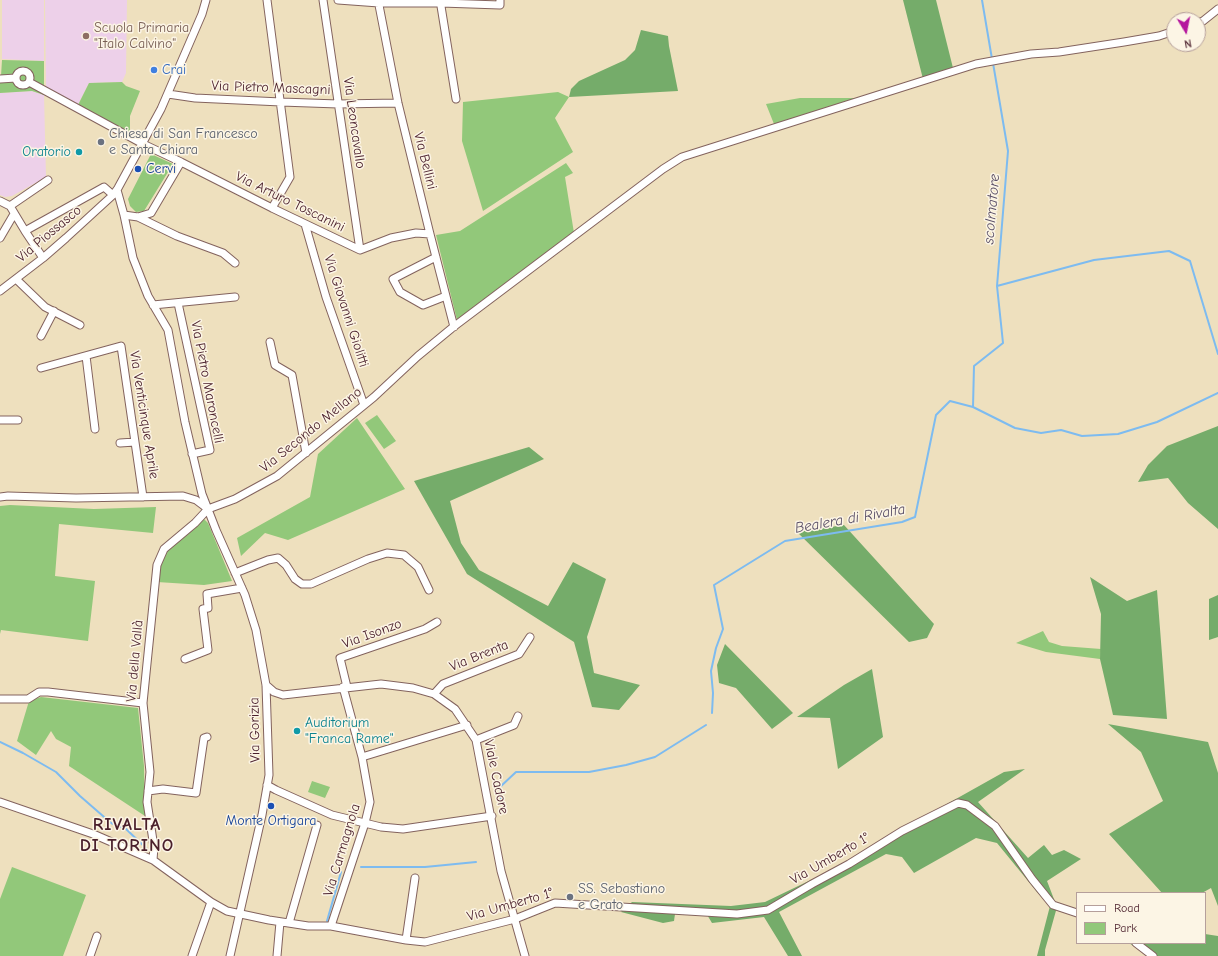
<!DOCTYPE html>
<html>
<head>
<meta charset="utf-8">
<style>
	body { margin:0 }
	#map { position:relative; width:1218px; height:956px; overflow:hidden; background:#eee0be; font-family:"Comic Neue",sans-serif }
	canvas { display:block }
	.legend { position:absolute; left:1076px; top:892px; width:130px; height:52px; box-sizing:border-box; background:#fcf5e5; border:1px solid #b59f9b; margin:0; padding:5px 7px; list-style:none; font-size:12px; color:#4a1f2b }
	.legend li { display:flex; align-items:center; gap:8px; height:20px }
	.legend b { width:20px; border:1px solid #b59f9b }
	.north { position:absolute; left:1166px; top:12px; width:40px; height:40px; box-sizing:border-box; background:#fcf5e5; border:1px solid #b59f9b; border-radius:50%; rotate:170deg; font-size:11px; font-weight:700; line-height:16px; text-align:center; color:#4a1f2b }
	.north::after { content:''; display:block; margin:auto; width:14px; height:18px; background:#b5179e; clip-path:polygon(50% 0,100% 100%,50% 72%,0 100%) }
</style>
</head>
<body>
<div id="map">
<canvas width="1218" height="956"></canvas>
<ul class="legend">
<li><b style="height:5px;background:#fff"></b>Road</li>
<li><b style="height:11px;background:#92c87a"></b>Park</li>
</ul>
<div class="north">N</div>
</div>
<script>
const c = document.querySelector('canvas').getContext('2d');
c.lineJoin = 'round';
function fillPath(path, color) { c.fillStyle = color; c.fill(path, 'evenodd'); }
const poly = rows => new Path2D(rows.map(r => 'M' + r).join(''));
function trace(path, color, width, dash) { c.strokeStyle = color; c.lineWidth = width; c.lineCap = dash ? 'butt' : 'round'; c.setLineDash(dash || []); c.stroke(path); }
function write(font, color, halo, rows, align = 'center') {
  c.font = font + ' "Comic Neue",sans-serif'; c.lineWidth = 3; c.setLineDash([]); c.textBaseline = 'middle'; c.strokeStyle = halo; c.fillStyle = color; for (const [text, x, y, turn = 0] of rows) {
    c.save(); c.translate(x, y); c.rotate((+turn || 0) * Math.PI / 180); c.textAlign = isNaN(turn) ? turn : align; if (halo) c.strokeText(text, 0, 0); c.fillText(text, 0, 0); c.restore();
  }
}
const built = poly([
	[2,0,44,0,44,61,2,59],
	[45,0,127,0,126,73,122,82,89,83,78,105,46,89],
	[32,91,44,95,46,177,12,196,5,197,0,195,0,93]
]);
const green = poly([
	[2,60,44,61,44,95,32,91,0,93,0,77,1,76],
	[122,82,126,86,140,91,130,116,130,130,127,133,78,105,89,83],
	[558,92,569,97,555,118,573,152,483,211,462,141,463,102],
	[800,98,864,98,774,124,766,104],
	[151,154,173,164,144,211,136,212,130,206,128,199],
	[566,163,573,173,565,177,574,233,457,320,436,235,460,231],
	[377,415,396,441,384,449,365,423],
	[357,418,405,489,288,540,265,533,241,556,237,538,310,497,318,454],
	[10,505,94,509,156,507,153,533,59,524,55,576,95,581,88,641,1,630,0,634,0,506],
	[204,519,208,523,232,581,204,585,157,582,159,564,166,551],
	[1043,631,1049,642,1062,646,1101,649,1100,659,1046,652,1016,643],
	[41,697,138,708,144,766,145,816,69,766,71,747,56,739,51,731,36,755,17,741,29,701],
	[312,781,330,787,325,798,308,792],
	[12,867,86,895,63,956,0,956,0,899]
]);
const forest = poly([
	[903,0,936,0,953,68,923,79],
	[641,30,668,36,669,46,678,91,569,97,571,89,579,81,625,60,635,50],
	[1218,426,1218,529,1188,503,1168,478,1138,482,1148,465,1167,446],
	[529,447,544,459,450,501,461,543,479,570,548,606,573,562,606,579,587,637,594,673,640,685,619,710,592,707,574,642,467,574,414,481],
	[844,525,934,624,927,638,909,642,797,532],
	[1090,577,1127,601,1157,590,1167,719,1113,715,1100,659,1101,614],
	[1218,595,1218,637,1209,640,1209,599],
	[725,644,793,713,772,729,736,688,719,683,717,665],
	[872,669,883,737,838,769,830,718,797,717,844,685],
	[1108,724,1208,742,1218,773,1218,906,1211,888,1202,893,1162,893,1109,834,1163,801,1141,752],
	[1025,769,978,802,1028,858,1044,845,1052,855,1064,850,1081,859,1047,881,1057,907,1045,950,1045,956,1037,956,1050,906,1037,892,997,843,976,838,914,873,902,857,886,854,779,912,802,956,788,956,764,917,712,923,706,913,675,914,674,921,663,923,621,912,632,902,731,906,765,902,848,862,897,832,1004,772],
	[1205,934,1218,936,1218,956,1148,956,1129,943,1205,943]
]);
const stream = poly([
	[982,0,992,59],
	[997,286,1094,260,1169,251,1190,261,1218,354],
	[973,407,974,366,1003,343,997,286,1008,151,993,63],
	[712,713,713,693,711,671,716,648,723,629,714,585,785,541,902,522,915,517,936,415,950,401,973,407,1015,428,1041,433,1061,430,1082,436,1118,434,1157,422,1218,393],
	[0,742,23,753,56,772,80,796,111,823,126,829,147,849],
	[501,799,500,787,516,772,589,772,626,765,655,757,706,725],
	[361,867,425,867,476,862],
	[327,921,341,872]
]);
const street = poly([
	[267,0,290,177,272,208],
	[323,0,360,250],
	[338,0,379,3,441,3,500,5,500,0],
	[378,0,398,103,430,234,454,327],
	[440,0,456,99],
	[1198,23,1203,21,1218,9],
	'16 78a7 7 0 1 1 14 0a7 7 0 1 1-14 0Z',
	[0,79,16,78],
	[29,82,143,144,181,162,272,208,360,250,391,238,416,233,430,234],
	[168,94,195,98,281,102,338,104,398,103],
	[117,190,124,215,133,258,148,296,168,330,185,422,202,494,216,530,245,595,256,630,266,685,269,775,262,815,230,956],
	[0,201,10,206,25,231,43,258],
	[10,206,48,180],
	[124,215,138,217,151,213,181,162],
	[138,217,177,236,223,253,235,263],
	[305,224,326,297,364,405],
	[25,231,104,187,113,195],
	[0,238,14,214],
	[436,257,393,279,400,292,423,305,446,296],
	[16,279,45,307,80,325],
	[0,291,43,258,66,238,113,195,118,188,161,109,202,14,206,0],
	[178,303,210,450,192,454],
	[153,305,235,297],
	[41,336,54,311],
	[270,342,275,365,292,375,306,453],
	[86,356,95,429],
	[41,368,121,346,143,497],
	[0,420,18,420],
	[120,443,135,442],
	[0,497,8,496,76,498,183,496,196,500,208,509],
	[235,573,268,560,278,558,286,565,295,579,302,584,311,584,368,559,387,553,404,555,418,567,429,590],
	[185,659,208,650,203,609,208,608,207,594,242,588],
	[266,685,274,692,283,695,381,684,413,688,434,694,455,709,476,740,501,871,525,956],
	[347,687,340,658,425,629,437,622],
	[434,694,443,684,519,654,530,637],
	[0,699,28,699,39,692,48,692,143,703],
	[476,740,514,725,518,716],
	[362,757,467,725],
	[267,785,276,790,332,815,381,827,403,829,492,816],
	[148,791,163,789,196,793,204,738,207,737],
	[0,802,93,834,153,860,211,902,227,911,269,920,308,926,331,926,406,940,425,942,515,919,555,903,737,914,768,910,812,884,849,864,902,831,958,803,967,805,995,826,1032,879,1053,905,1077,913],
	[153,860,154,847,147,802,150,772,143,703,157,565,164,549,195,523,208,509,235,499,277,476,374,397,418,356,452,328,663,169,682,157,976,64,1031,54,1059,52,1124,42,1159,36,1174,31],
	[289,923,317,825],
	[331,926,365,823,370,802,362,757,343,687],
	[406,940,415,878],
	[1136,943,1153,956],
	[90,956,97,936],
	[192,956,211,902],
	[277,956,280,922]
]);
const markers = [
	[86,36,4,"#8d6e63"],
	[154,70,4,"#3f7fe0"],
	[101,142,4,"#6b7280"],
	[79,152,4,"#0f9aa8"],
	[138,169,4,"#1a4fb4"],
	[297,731,4,"#0f9aa8"],
	[271,806,4,"#1a4fb4"],
	[570,897,4,"#6b7280"]
];
const educationNames = [
	["Scuola Primaria",94,28],
	["\"Italo Calvino\"",94,44]
];
const shopNames = [
	["Crai",162,70]
];
const streetNames = [
	["Via Pietro Mascagni",271,88,2],
	["Via Leoncavallo",354,123,82],
	["Via Bellini",425,161,76],
	["Via Arturo Toscanini",290,202,26],
	["Via Piossasco",49,234,-40],
	["Via Giovanni Giolitti",346,311,72],
	["Via Pietro Maroncelli",207,382,79],
	["Via Venticinque Aprile",144,415,81],
	["Via Secondo Mellano",311,430,-39],
	["Via Isonzo",372,634,-20],
	["Via Brenta",479,656,-22],
	["Via della Vallà",135,661,-85],
	["Via Gorizia",255,730,-91],
	["Viale Cadore",496,777,78],
	["Via Carmagnola",342,850,-73],
	["Via Umberto 1°",830,859,-30],
	["Via Umberto 1°",510,905,-16]
];
const worshipNames = [
	["Chiesa di San Francesco",109,134],
	["e Santa Chiara",109,150],
	["SS. Sebastiano",578,889],
	["e Grato",578,905]
];
const cultureNames = [
	["Oratorio",71,152],
	["Auditorium",305,723,"left"],
	["\"Franca Rame\"",305,739,"left"]
];
const transitNames = [
	["Cervi",146,169],
	["Monte Ortigara",271,821,"center"]
];
const waterNames = [
	["scolmatore",992,209,-85],
	["Bealera di Rivalta",850,519,-10]
];
const districtNames = [
	["RIVALTA",127,825],
	["DI TORINO",127,846]
];
fillPath(built, '#edd0e9');
fillPath(green, '#92c87a');
fillPath(forest, '#75ac6a');
trace(stream, '#7dbbf0', 2);
trace(street, '#83635e', 9);
trace(street, '#fff', 7);
for (const [x, y, r, color] of markers) { const dot = new Path2D(); dot.arc(x, y, r, 0, 2 * Math.PI); c.fillStyle = color; c.fill(dot); trace(dot, '#fcf5e5', 1.5); }
write('14px', '#785e54', '#fcf5e5', educationNames, 'left');
write('14px', '#366cbe', '#fcf5e5', shopNames, 'left');
write('14px', '#4a1f2b', '#fcf5e5', streetNames);
write('14px', '#5b616d', '#fcf5e5', worshipNames, 'left');
write('14px', '#0d838f', '#fcf5e5', cultureNames, 'right');
write('14px', '#164399', '#fcf5e5', transitNames, 'left');
write('italic 15px', '#594e66', '#fcf5e5', waterNames);
c.letterSpacing = '1px';
write('bold 18px', '#4a1f2b', '#fcf5e5', districtNames);
c.letterSpacing = '0px';
</script>
</body>
</html>
